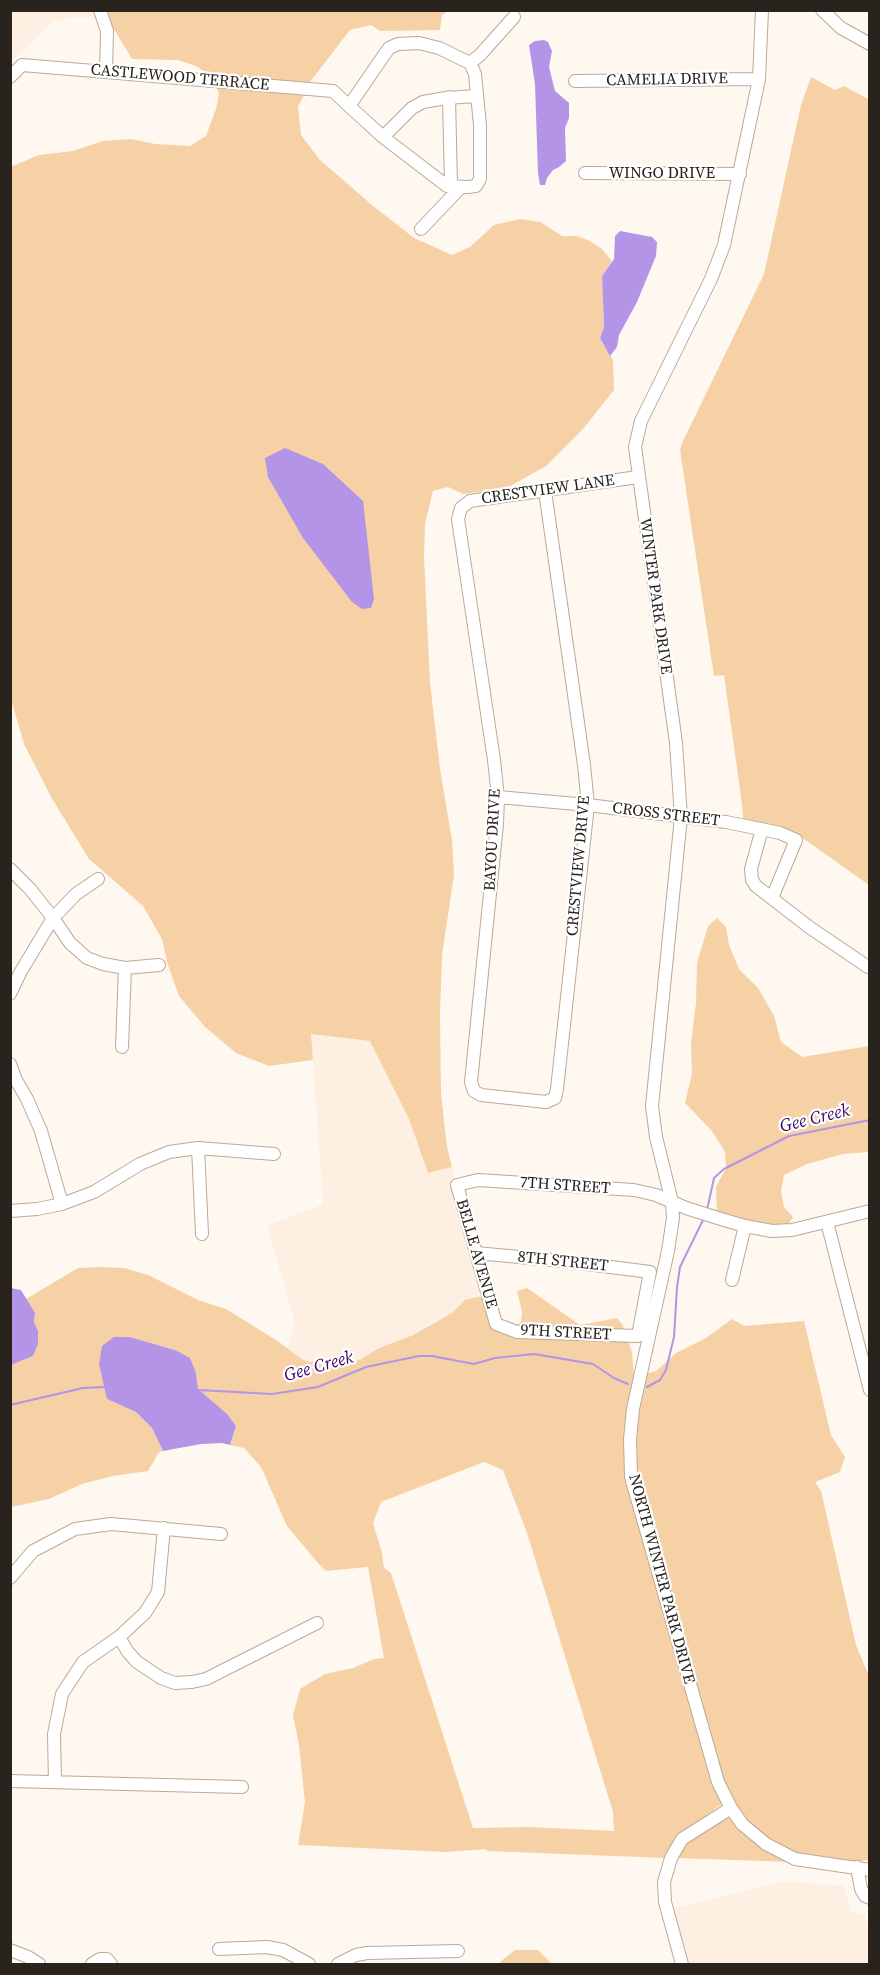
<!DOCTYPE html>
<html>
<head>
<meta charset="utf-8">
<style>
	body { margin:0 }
	#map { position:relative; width:880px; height:1975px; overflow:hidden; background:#fef8f1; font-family:"Source Serif 4",serif }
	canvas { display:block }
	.frame { position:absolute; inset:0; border:12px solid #28231c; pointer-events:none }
</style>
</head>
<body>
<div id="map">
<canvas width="880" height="1975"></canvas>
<div class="frame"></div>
</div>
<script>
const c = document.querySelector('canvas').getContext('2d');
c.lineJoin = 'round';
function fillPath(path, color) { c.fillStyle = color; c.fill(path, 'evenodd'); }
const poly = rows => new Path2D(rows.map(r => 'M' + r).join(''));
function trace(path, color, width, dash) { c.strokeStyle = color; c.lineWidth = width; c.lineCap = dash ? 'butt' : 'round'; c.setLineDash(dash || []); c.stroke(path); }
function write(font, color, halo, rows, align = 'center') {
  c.font = font + ' "Source Serif 4",serif'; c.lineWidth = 4.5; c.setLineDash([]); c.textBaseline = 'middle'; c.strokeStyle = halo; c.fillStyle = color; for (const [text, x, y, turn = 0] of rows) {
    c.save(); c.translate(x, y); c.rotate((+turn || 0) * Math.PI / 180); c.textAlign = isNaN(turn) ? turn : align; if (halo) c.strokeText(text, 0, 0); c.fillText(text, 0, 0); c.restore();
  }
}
const built = poly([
	[11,11,95,11,100,20,94,18,75,17,52,22,11,62],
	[311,1034,371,1041,409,1119,428,1173,452,1167,455,1180,452,1182,486,1307,465,1300,452,1313,413,1334,379,1348,361,1359,330,1367,303,1360,287,1349,295,1322,267,1226,323,1204],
	[784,1881,843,1886,852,1913,865,1914,869,1933,869,1964,686,1964,670,1906,685,1906]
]);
const green = poly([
	[105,11,448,11,442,15,440,30,380,31,371,25,350,30,310,82,298,107,301,135,319,159,372,205,414,238,452,255,470,247,494,225,520,219,540,222,562,236,577,236,590,241,602,249,612,261,602,276,604,327,600,338,613,360,614,390,583,429,546,466,505,489,463,494,448,487,433,491,425,524,424,556,430,683,440,769,452,840,454,875,442,955,440,1014,441,1094,447,1147,452,1167,428,1173,409,1119,370,1041,311,1034,313,1060,269,1066,236,1053,205,1027,179,996,168,965,162,939,143,906,89,859,51,797,24,744,10,696,10,167,39,155,73,151,103,141,131,139,155,144,190,146,206,136,216,109,219,93,211,76,196,66,178,60,132,59,112,26],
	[811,77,835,90,844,86,870,100,869,885,797,834,744,829,742,804,724,675,714,676,680,450,683,441,764,274,801,105],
	[717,918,726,927,729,945,739,969,758,988,774,1016,781,1042,802,1057,869,1046,869,1152,843,1154,807,1164,784,1175,781,1191,784,1207,793,1217,788,1225,772,1226,746,1222,717,1213,716,1187,726,1168,725,1152,712,1131,685,1103,692,1074,691,1044,696,1003,697,963,708,926],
	[99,1267,124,1268,148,1275,198,1300,226,1309,279,1342,303,1360,330,1367,361,1359,379,1348,413,1335,452,1313,465,1300,482,1296,493,1329,628,1341,632,1352,634,1377,625,1438,723,1803,680,1835,666,1858,487,1851,486,1849,446,1852,298,1845,305,1802,299,1745,293,1715,300,1689,325,1674,353,1668,374,1659,384,1658,368,1567,326,1571,317,1562,287,1526,261,1467,244,1448,230,1445,236,1426,198,1389,196,1373,175,1350,130,1337,107,1399,136,1412,152,1428,163,1451,159,1452,148,1471,113,1476,82,1484,49,1499,11,1507,11,1365,33,1356,38,1331,34,1322,35,1313,26,1299,78,1268],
	[484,1462,503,1470,527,1533,613,1812,614,1831,530,1827,473,1828,391,1573,384,1568,382,1553,373,1523,381,1502],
	[527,1288,580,1325,617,1318,622,1324,625,1331,515,1326,521,1322,522,1312,517,1291],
	[732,1319,744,1326,804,1321,831,1435,845,1457,840,1472,815,1482,821,1491,856,1645,869,1676,869,1860,854,1862,797,1854,768,1840,745,1820,732,1802,722,1780,635,1477,634,1439,645,1374,656,1371,676,1353,706,1338],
	[727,1811,793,1862,676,1858,686,1843],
	[515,1950,538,1950,552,1964,499,1964,501,1961]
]);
const water = poly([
	[544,40,548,42,552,51,549,67,555,91,569,103,569,118,565,128,566,161,559,167,553,170,547,178,545,185,540,185,538,173,535,84,529,45,535,41],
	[620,231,652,237,657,242,656,256,637,302,619,335,617,347,610,356,600,338,604,327,602,276,614,259,615,236],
	[285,448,323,464,363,501,374,599,371,608,362,609,352,602,303,538,268,477,265,458],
	[11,1288,21,1290,35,1313,34,1322,38,1331,38,1344,33,1356,11,1365],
	[114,1337,130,1337,175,1350,190,1358,196,1373,198,1389,227,1414,236,1426,230,1445,222,1443,201,1444,163,1451,152,1428,136,1412,107,1399,99,1364,102,1346]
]);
const stream = poly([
	[707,1210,714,1178,724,1169,789,1136,870,1120],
	[647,1387,660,1380,666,1370,674,1337,677,1287,680,1267,704,1218],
	[198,1390,272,1394,318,1387,366,1367,419,1356,432,1356,474,1364,495,1358,534,1354,593,1364,614,1378,628,1384],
	[10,1405,83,1388,105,1387]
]);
const minor = poly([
	[100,10,107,31,106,72],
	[762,10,759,79,724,245,711,279,641,421,635,447,676,743,681,817,652,1106,656,1137,672,1202,673,1218,668,1251,633,1409,630,1439,631,1477,718,1782,731,1808,742,1824,766,1844,795,1859,870,1870],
	[822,10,841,28,870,44],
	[470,63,480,55,514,17],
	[10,77,22,65,333,91,349,106,383,137,447,186,468,187,476,186,480,179,480,125,475,74,470,63,439,48,419,43,398,44,389,48,349,106],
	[575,81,759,79],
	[449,97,451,186],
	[383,137,412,108,423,102,446,98,477,96],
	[585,173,740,174],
	[421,229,461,187],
	[545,491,584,765,588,805,557,1089,555,1098,546,1102,481,1095,474,1091,471,1082,497,824,498,797,494,760,458,519,461,508,470,501,638,477],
	[498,797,588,805,726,822,780,833,796,840,772,898],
	[762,829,751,869,752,880,756,886,809,927,868,967],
	[10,869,30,889,53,918,70,943,87,958,103,964,125,968,159,965],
	[10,994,20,973,53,918,76,894,98,879],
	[122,1047,125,968],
	[10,1064,16,1080,27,1099,41,1131,62,1204],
	[198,1148,202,1234],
	[10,1211,37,1209,62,1204,94,1192,140,1164,169,1152,198,1148,274,1154],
	[827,1222,870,1390],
	[476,1253,563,1261,650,1272,638,1336,517,1332,496,1324,457,1185,478,1180,634,1190,656,1195,686,1208,721,1219,745,1226,772,1231,792,1230,870,1211],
	[732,1280,745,1226],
	[10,1578,33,1551,75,1529,111,1524,221,1534],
	[119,1637,128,1652,137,1662,161,1678,175,1683,192,1682,206,1679,317,1623],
	[10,1781,242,1787],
	[55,1782,54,1734,62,1694,83,1662,119,1637,145,1613,158,1592,164,1528],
	[857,1867,861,1889,865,1896,870,1898],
	[219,1949,267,1947,283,1950,309,1964],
	[10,1950,28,1957,39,1964],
	[92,1964,100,1959,107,1959,111,1964],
	[338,1964,356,1955,367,1953,458,1951],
	[682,1964,665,1902,664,1882,671,1858,682,1839,731,1808]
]);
const streetNames = [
	["CASTLEWOOD TERRACE",180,78,5],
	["CAMELIA DRIVE",667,80,-1],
	["WINGO DRIVE",662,174],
	["CRESTVIEW LANE",548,490,-8],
	["WINTER PARK DRIVE",655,596,82],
	["CROSS STREET",666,815,7],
	["BAYOU DRIVE",493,840,-87],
	["CRESTVIEW DRIVE",579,866,-85],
	["7TH STREET",565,1186,4],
	["BELLE AVENUE",476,1254,74],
	["8TH STREET",563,1262,6],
	["9TH STREET",566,1333,3],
	["NORTH WINTER PARK DRIVE",661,1579,75]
];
const waterNames = [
	["Gee Creek",815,1119,-14],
	["Gee Creek",319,1367,-16]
];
fillPath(built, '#fdf0e2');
fillPath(green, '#f6d1a5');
fillPath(water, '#b394e6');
trace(stream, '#b394e6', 2);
trace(minor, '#b9aa99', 14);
trace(minor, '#fff', 12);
write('16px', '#28231c', '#fff', streetNames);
write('italic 18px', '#3c0569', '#fff', waterNames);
</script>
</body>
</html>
